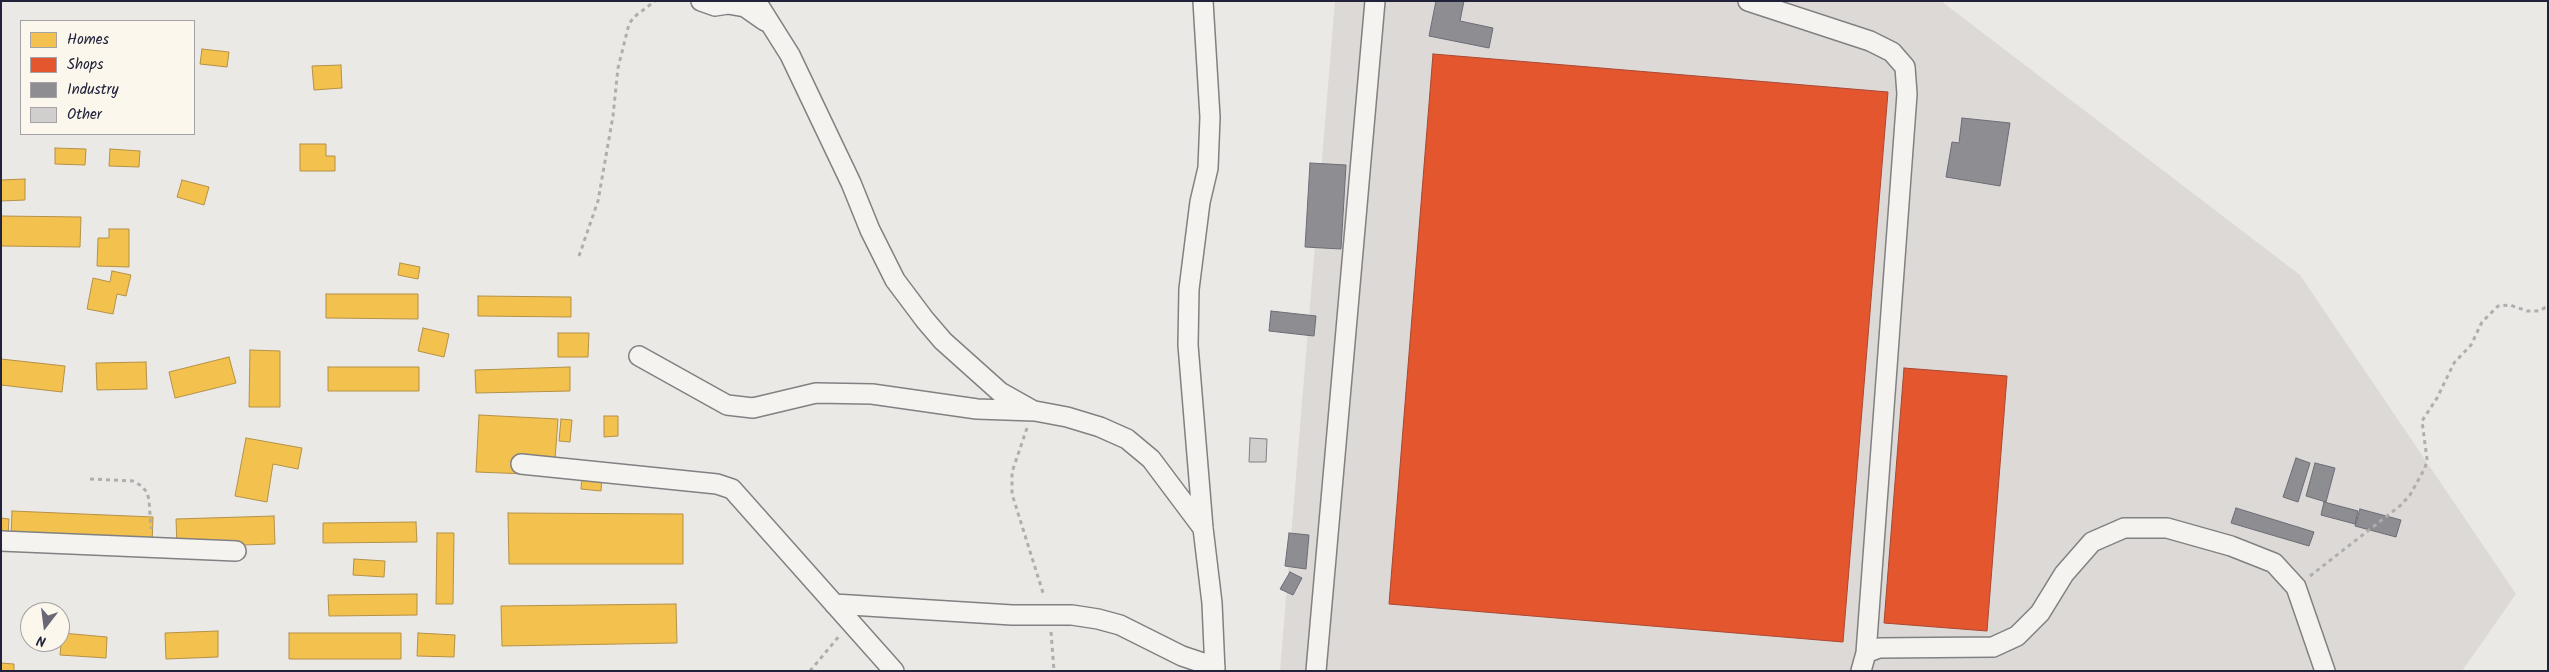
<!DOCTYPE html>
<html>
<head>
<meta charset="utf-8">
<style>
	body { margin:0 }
	#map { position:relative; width:2549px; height:672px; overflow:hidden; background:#ebe9e5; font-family:Kalam,sans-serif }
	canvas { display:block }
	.frame { position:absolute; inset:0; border:2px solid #22223b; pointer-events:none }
	.legend { position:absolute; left:20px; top:20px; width:175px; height:115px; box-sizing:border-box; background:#fbf7ec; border:1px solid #a4a2a5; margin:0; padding:6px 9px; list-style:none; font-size:15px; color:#22223b }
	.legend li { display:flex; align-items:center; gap:10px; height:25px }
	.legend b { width:25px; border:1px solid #a4a2a5 }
	.north { position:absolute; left:20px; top:602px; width:50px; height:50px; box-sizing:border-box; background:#fbf7ec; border:1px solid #a4a2a5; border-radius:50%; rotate:195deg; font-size:14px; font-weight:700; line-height:20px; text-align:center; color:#22223b }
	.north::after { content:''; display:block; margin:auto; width:18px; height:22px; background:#686876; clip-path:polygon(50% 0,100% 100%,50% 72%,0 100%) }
</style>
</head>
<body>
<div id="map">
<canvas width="2549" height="672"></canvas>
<div class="frame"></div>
<ul class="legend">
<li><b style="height:14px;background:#f2c14e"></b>Homes</li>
<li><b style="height:14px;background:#e4572e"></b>Shops</li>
<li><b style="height:14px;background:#8d8d92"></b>Industry</li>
<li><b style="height:14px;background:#d1cfcd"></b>Other</li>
</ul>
<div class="north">N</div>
</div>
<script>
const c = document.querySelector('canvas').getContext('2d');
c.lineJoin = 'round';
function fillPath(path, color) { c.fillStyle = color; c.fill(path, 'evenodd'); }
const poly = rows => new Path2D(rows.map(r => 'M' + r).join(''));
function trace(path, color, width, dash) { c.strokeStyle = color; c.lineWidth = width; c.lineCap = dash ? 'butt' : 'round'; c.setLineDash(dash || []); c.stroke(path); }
const built = poly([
	[1335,1,1941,1,2300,275,2516,594,2462,671,1280,671]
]);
const homes = poly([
	[202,49,229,52,227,67,200,64,202,49],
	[341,65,342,88,314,90,312,66,341,65],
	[300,144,326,144,326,156,335,156,335,171,300,171,300,144],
	[55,148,86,149,85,165,55,164,55,148],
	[110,149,140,151,139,167,109,166,110,149],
	[25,179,25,200,1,201,1,180,25,179],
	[182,180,209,187,204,205,177,197,182,180],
	[1,216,81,217,80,247,1,246,1,216],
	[109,229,129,229,129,267,97,266,98,238,109,238,109,229],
	[400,263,420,267,418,279,398,275,400,263],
	[112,271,131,275,126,296,117,294,113,314,87,309,93,278,110,282,112,271],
	[326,294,418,294,418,319,326,318,326,294],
	[478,296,571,297,571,317,478,316,478,296],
	[423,328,449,334,444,357,418,351,423,328],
	[558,333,589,333,588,357,558,357,558,333],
	[250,350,280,351,280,407,249,407,250,350],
	[229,357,236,383,175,398,169,372,229,357],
	[1,359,65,366,62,392,1,385,1,359],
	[146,362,147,389,97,390,96,363,146,362],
	[328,367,419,367,419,391,328,391,328,367],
	[570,367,570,391,476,393,475,370,570,367],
	[479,415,558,419,555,459,528,458,527,474,476,472,479,415],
	[604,416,618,416,618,436,604,437,604,416],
	[561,419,572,420,570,442,559,441,561,419],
	[246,438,302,448,298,469,273,464,267,502,235,496,246,438],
	[582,476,602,477,601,491,581,489,582,476],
	[12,511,153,517,152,544,11,537,12,511],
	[508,513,683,514,683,564,509,564,508,513],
	[274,516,275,544,177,547,176,519,274,516],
	[1,518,9,519,8,537,1,536,1,518],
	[416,522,417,542,323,543,323,523,416,522],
	[437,533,454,533,453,604,436,604,437,533],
	[354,559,385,561,384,577,353,575,354,559],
	[417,594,417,615,329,616,328,595,417,594],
	[676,604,677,643,502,646,501,606,676,604],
	[218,631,218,657,166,659,165,633,218,631],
	[62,633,107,637,106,658,60,655,62,633],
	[289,633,401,633,401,659,289,659,289,633],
	[418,633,455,635,454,657,417,656,418,633],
	[1,663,14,664,14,671,1,671,1,663]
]);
const shops = poly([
	[1433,54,1888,92,1843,642,1389,604,1433,54],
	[1904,368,2007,376,1987,631,1884,623,1904,368]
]);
const industry = poly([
	[1436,1,1464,1,1460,21,1493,28,1489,48,1429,36,1436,1],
	[1962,118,2010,123,2000,186,1946,177,1952,142,1959,143,1962,118],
	[1310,163,1346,165,1341,249,1305,247,1310,163],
	[1271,311,1316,316,1314,336,1269,331,1271,311],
	[2296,458,2310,463,2298,502,2283,497,2296,458],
	[2315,463,2335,468,2326,502,2306,496,2315,463],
	[2324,502,2358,511,2355,524,2321,515,2324,502],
	[2236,508,2314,532,2309,546,2231,523,2236,508],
	[2360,509,2401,520,2396,537,2355,526,2360,509],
	[1289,533,1309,535,1306,569,1285,566,1289,533],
	[1290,572,1302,578,1293,595,1280,589,1290,572]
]);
const building = poly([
	[1250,438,1267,439,1266,462,1249,462,1250,438]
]);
const path = poly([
	[579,256,598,201,613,116,618,68,629,24,634,17,655,1],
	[1027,428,1012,472,1012,494,1044,596],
	[90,479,133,481,140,485,147,492,149,500,151,529],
	[2310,576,2401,505,2410,495,2425,468,2427,459,2422,421,2437,398,2454,363,2471,345,2482,322,2498,306,2510,305,2527,311,2539,311,2548,306],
	[1051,632,1054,671],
	[810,671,840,635]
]);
const minor = poly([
	[701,1,715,6,728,4,745,7,765,21],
	[756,1,790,55,851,183,870,230,895,280,925,320,943,341,1000,392,1032,410],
	[1203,1,1210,117,1208,168,1200,202,1189,289,1188,345,1203,528,1212,603,1215,671],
	[1748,1,1870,41,1892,52,1905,67,1907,94,1866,653],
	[639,356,727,405,753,408,816,393,872,394,977,409,1035,411,1067,417,1100,427,1127,439,1151,459,1202,527],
	[521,464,717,484,732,489,894,671],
	[1,541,236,551],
	[834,604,1012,615,1072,615,1098,619,1120,625,1182,656,1215,667],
	[1316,671,1375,1],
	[1861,671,1866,653,1879,648,1993,647,2017,636,2040,613,2064,574,2092,542,2124,528,2167,528,2231,546,2274,563,2296,587,2325,671]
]);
fillPath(built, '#dcd9d6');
fillPath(homes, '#f2c14e');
trace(homes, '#b49148', 1);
fillPath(shops, '#e4572e');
trace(shops, '#aa4732', 1);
fillPath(industry, '#8d8d92');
trace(industry, '#6d6d78', 1);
fillPath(building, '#d1cfcd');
trace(building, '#818083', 1);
trace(minor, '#818083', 22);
trace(path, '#afaeae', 3, [4, 4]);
trace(minor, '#f4f3ef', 19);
</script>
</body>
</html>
